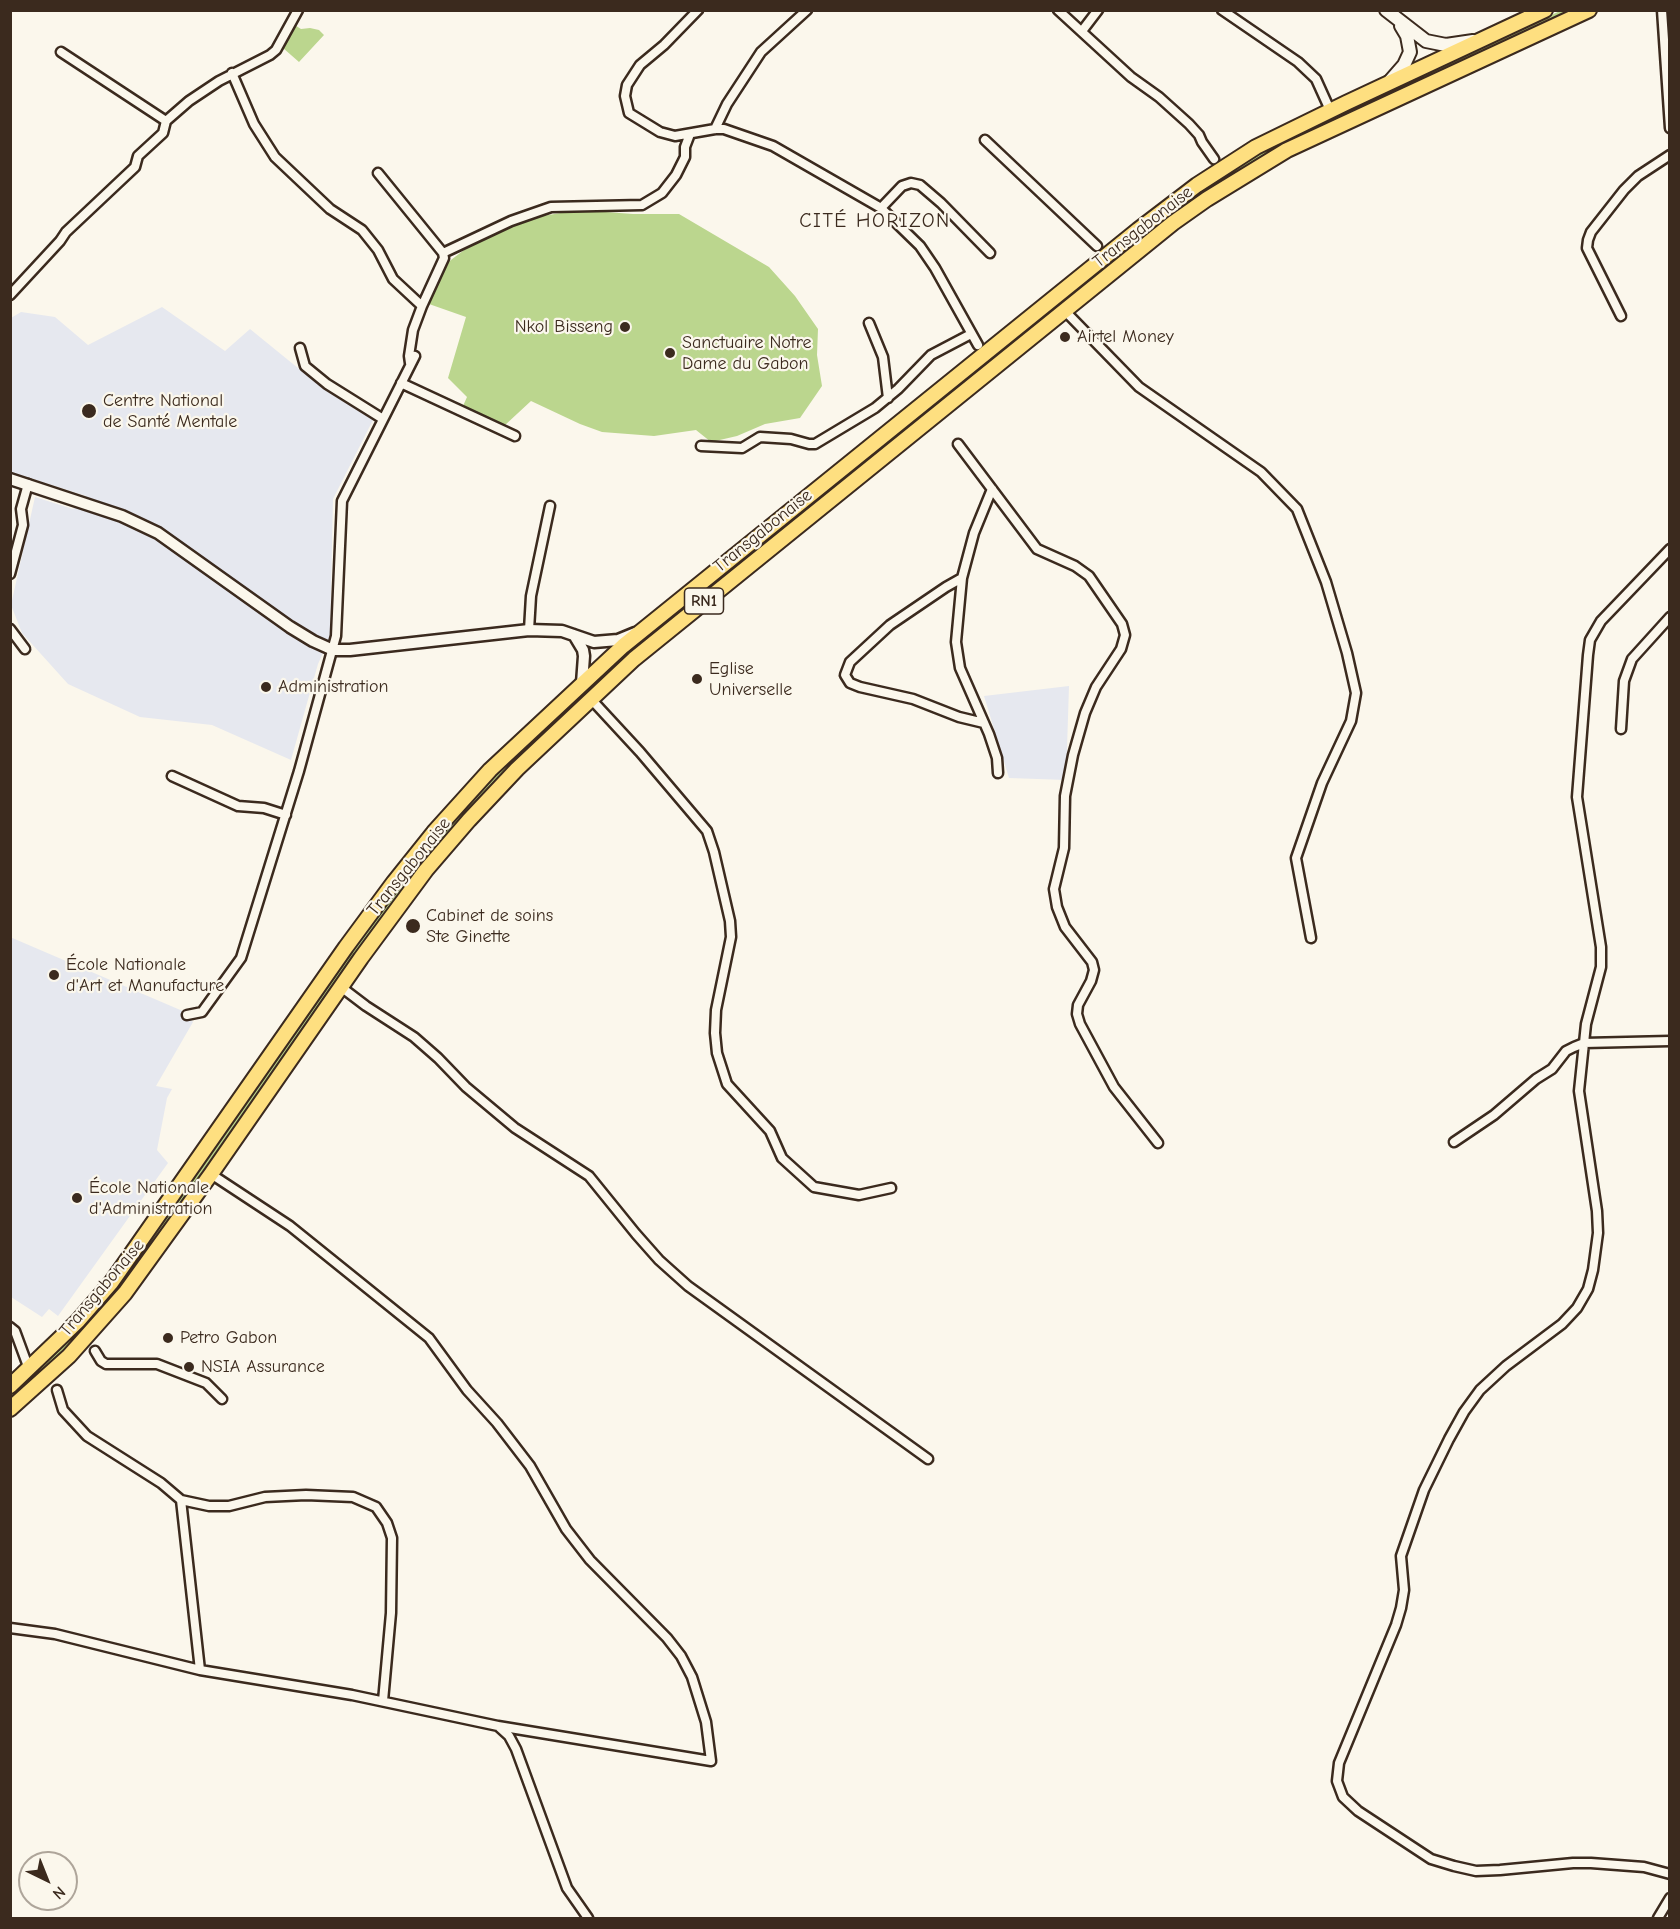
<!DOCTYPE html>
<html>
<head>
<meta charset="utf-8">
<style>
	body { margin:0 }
	#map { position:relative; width:1680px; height:1929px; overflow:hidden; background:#fbf7ec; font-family:"Comic Neue",sans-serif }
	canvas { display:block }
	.frame { position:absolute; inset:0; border:12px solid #3b2a1e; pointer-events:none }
	.north { position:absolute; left:18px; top:1851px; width:60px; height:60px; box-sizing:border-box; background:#fbf7ec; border:2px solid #aea59a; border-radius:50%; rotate:137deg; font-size:16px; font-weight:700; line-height:24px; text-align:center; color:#3b2a1e }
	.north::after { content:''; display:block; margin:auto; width:21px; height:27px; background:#3b2a1e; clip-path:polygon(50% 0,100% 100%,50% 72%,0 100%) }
</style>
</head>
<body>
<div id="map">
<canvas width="1680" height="1929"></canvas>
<div class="frame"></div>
<div class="north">N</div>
</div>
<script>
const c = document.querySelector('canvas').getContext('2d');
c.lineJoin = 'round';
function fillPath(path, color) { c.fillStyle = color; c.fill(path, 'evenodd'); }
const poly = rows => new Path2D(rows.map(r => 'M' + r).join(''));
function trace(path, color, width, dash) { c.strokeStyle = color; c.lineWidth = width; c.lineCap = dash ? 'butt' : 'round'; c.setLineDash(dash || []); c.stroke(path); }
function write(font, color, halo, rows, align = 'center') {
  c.font = font + ' "Comic Neue",sans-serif'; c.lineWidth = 4.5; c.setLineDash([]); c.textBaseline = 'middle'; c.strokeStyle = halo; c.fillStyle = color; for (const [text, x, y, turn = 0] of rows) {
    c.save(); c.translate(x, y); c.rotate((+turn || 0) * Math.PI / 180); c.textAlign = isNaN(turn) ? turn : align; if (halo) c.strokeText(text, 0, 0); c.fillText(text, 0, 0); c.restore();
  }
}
const built = poly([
	[162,307,225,351,250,329,325,390,373,420,333,499,330,637,318,664,291,760,212,725,140,717,68,684,22,633,11,605,35,497,73,509,86,496,11,472,11,318,21,312,55,317,88,345],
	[1069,686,1066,780,1009,778,984,696],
	[10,937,185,1012,193,1022,156,1086,172,1089,167,1098,157,1150,168,1163,58,1316,49,1309,42,1317,11,1297]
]);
const green = poly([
	[1560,11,1572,11,1284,144,1204,194,614,667,509,767,439,844,403,889,355,953,213,1159,120,1289,65,1351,11,1400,11,1393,61,1347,116,1286,351,951,418,862,460,812,505,764,611,663,1142,234,1201,189,1282,140],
	[293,24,301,29,310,28,319,30,324,35,299,62,283,48,282,42],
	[579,210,633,214,679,214,769,267,795,296,818,329,817,355,822,386,800,418,765,424,737,436,711,442,696,430,654,436,602,432,580,424,531,401,504,426,463,406,467,397,448,378,466,317,429,304,447,263,468,247,530,218]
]);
const minor = poly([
	[698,10,664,45,640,65,627,85,625,96,629,113,660,132,675,136,715,129,724,129,773,146,881,208,920,246,935,268,978,345],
	[1058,10,1131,77,1159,97,1189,124,1199,135,1202,142,1214,159],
	[1222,10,1298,62,1316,79,1330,110],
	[1662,10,1670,128],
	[1082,31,1098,10],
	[61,52,166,121],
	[232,73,254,124,275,157,330,209,362,230,378,250,393,279,422,306,413,330,409,356,410,363],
	[715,129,727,104,761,52,807,10],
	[985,140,1097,246],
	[378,173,443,253,444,258,422,306],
	[881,208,902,186,911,183,920,185,941,203,990,253],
	[443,253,511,221,551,207,642,205,662,193,676,175,685,157,685,147,690,134],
	[10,295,60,241,66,232,135,167,138,156,163,133,166,121,189,101,219,81,270,55,276,50,298,10],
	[1065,311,1139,387,1261,472,1297,509,1326,582,1347,653,1356,693,1351,721,1322,783,1296,858,1311,938],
	[1621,316,1587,248,1588,240,1591,232,1624,190,1638,176,1670,155],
	[869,323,883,357,888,398],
	[300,348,305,366,327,384,383,419],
	[401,383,515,436],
	[958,444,1037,549,1075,566,1089,576,1122,624,1125,635,1121,649,1096,687,1085,713,1073,755,1065,796,1064,848,1054,889,1057,907,1065,927,1092,962,1094,970,1091,981,1078,1005,1077,1014,1080,1024,1114,1087,1158,1143],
	[701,446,742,448,760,437,791,439,809,444,815,444,875,408,898,389,931,355,971,334],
	[1670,549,1601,621,1590,640,1588,655,1577,797,1601,947,1601,967,1586,1024,1579,1091,1597,1211,1598,1233,1593,1270,1588,1289,1577,1308,1562,1324,1506,1366,1480,1390,1464,1412,1449,1439,1424,1490,1401,1556,1404,1590,1401,1608,1396,1625,1339,1763,1337,1781,1343,1797,1358,1811,1431,1859,1454,1866,1476,1871,1500,1870,1573,1863,1591,1863,1644,1867,1670,1874],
	[10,574,23,525,21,509,28,484],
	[962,578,956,642,960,668,989,734,997,758,998,773],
	[10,629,25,649],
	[529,630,531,596,550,506],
	[591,699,640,752,707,831,714,852,730,921,731,937,716,1010,715,1033,717,1053,727,1084,770,1131,782,1158,814,1187,859,1195,891,1188],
	[984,723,959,717,913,699,860,687,850,683,845,675,850,662,890,625,946,587,962,578,974,533,992,489],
	[1621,729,1624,681,1632,659,1670,617],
	[172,776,238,806,264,808,286,815],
	[341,987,366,1006,414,1037,438,1058,466,1087,515,1128,589,1176,636,1234,659,1260,688,1286,928,1459],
	[187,1015,202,1012,241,958,299,771,336,636,342,501,415,356],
	[1454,1142,1494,1115,1536,1079,1552,1069,1566,1051,1574,1047,1584,1043,1670,1041],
	[211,1174,290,1226,429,1338,467,1390,497,1423,530,1466,566,1529,590,1560,667,1638,681,1656,692,1677,706,1722,711,1761,498,1726],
	[10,1327,15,1331,29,1369],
	[95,1351,101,1361,106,1364,157,1364,206,1383,222,1399],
	[57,1390,63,1410,87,1436,161,1483,181,1500,209,1506,229,1506,265,1497,306,1495,353,1497,376,1507,387,1523,392,1538,391,1613,383,1701],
	[181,1500,200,1670],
	[10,1628,55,1634,200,1670,352,1695,498,1726,509,1736,516,1749,567,1888,588,1918],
	[1658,1918,1670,1898]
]);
const tertiary = poly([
	[10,479,122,516,158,533,290,627,313,641,333,650,350,650,529,630,562,631,594,642,618,640,635,633],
	[574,635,583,650,584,656,582,683]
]);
const secondary = poly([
	[1386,10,1426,41,1446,45,1473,41],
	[1390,81,1404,65,1410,52,1407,36,1401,26]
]);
const trunk = poly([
	[10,1386,78,1321,111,1283,346,947,394,882,434,832,490,770,623,646,1138,230,1197,185,1256,147,1346,103,1545,10],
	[10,1409,69,1356,125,1293,211,1174,361,958,426,870,469,820,517,769,634,659,1173,223,1207,199,1287,150,1589,10]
]);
const markers = [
	[625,327,6,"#3b2a1e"],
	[1065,337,6,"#3b2a1e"],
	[670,353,6,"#3b2a1e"],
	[89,411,8,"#3b2a1e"],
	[697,679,6,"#3b2a1e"],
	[266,687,6,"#3b2a1e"],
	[413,926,8,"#3b2a1e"],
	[54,975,6,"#3b2a1e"],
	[77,1198,6,"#3b2a1e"],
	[168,1338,6,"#3b2a1e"],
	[189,1367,6,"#3b2a1e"]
];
const shields = [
	[704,601,39]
];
const shieldNames = [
	["RN1",704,601]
];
const streetNames = [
	["Transgabonaise",1143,227,-38],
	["Transgabonaise",763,531,-39],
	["Transgabonaise",409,867,-51],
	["Transgabonaise",102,1288,-50]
];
const poiNames = [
	["Nkol Bisseng",613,327,"right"],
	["Airtel Money",1077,337],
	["Sanctuaire Notre",682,343],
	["Dame du Gabon",682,364],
	["Centre National",103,401],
	["de Santé Mentale",103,422],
	["Eglise",709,669],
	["Universelle",709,690],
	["Administration",278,687],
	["Cabinet de soins",426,916],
	["Ste Ginette",426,937],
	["École Nationale",66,965],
	["d'Art et Manufacture",66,986],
	["École Nationale",89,1188],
	["d'Administration",89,1209],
	["Petro Gabon",180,1338],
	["NSIA Assurance",201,1367]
];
const neighbourhoodNames = [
	["CITÉ HORIZON",875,221]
];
fillPath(built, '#e6e8ef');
fillPath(green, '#bbd68e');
trace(minor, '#3b2a1e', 13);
trace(tertiary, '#3b2a1e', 15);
trace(secondary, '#3b2a1e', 16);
trace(trunk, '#3b2a1e', 18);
trace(minor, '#fbf7ec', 8);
trace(tertiary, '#fbf7ec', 10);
trace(secondary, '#fbf7ec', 12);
trace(trunk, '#fedf80', 14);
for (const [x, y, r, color] of markers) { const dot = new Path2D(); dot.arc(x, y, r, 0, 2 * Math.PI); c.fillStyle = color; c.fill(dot); trace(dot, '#fbf7ec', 2); }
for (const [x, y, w] of shields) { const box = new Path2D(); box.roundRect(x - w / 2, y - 13, w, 26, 4.5); c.fillStyle = '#fbf7ec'; c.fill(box); trace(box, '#3b2a1e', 1.5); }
write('bold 16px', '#3b2a1e', null, shieldNames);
write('18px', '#3b2a1e', '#fbf7ec', streetNames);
write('18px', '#3b2a1e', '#fbf7ec', poiNames, 'left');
c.letterSpacing = '1.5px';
write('20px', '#3b2a1e', '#fbf7ec', neighbourhoodNames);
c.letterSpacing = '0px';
</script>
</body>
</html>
